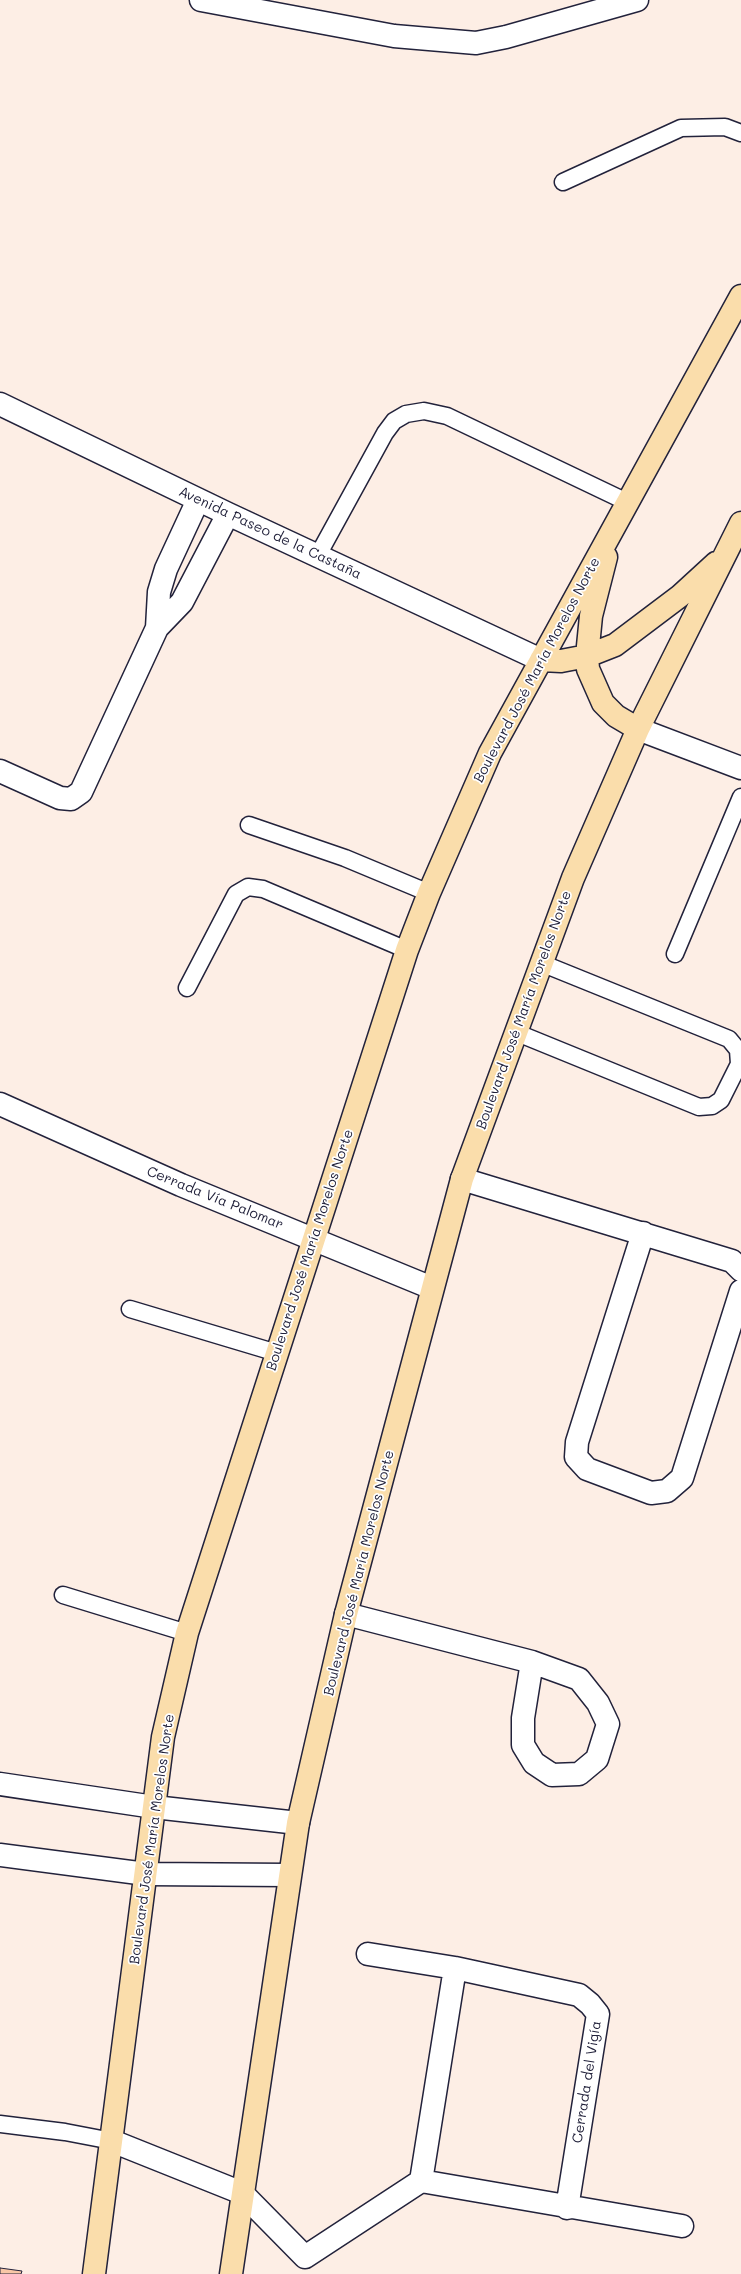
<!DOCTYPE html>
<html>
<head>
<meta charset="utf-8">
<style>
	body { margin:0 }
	canvas { display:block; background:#fdeee5 }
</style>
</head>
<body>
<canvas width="741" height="2274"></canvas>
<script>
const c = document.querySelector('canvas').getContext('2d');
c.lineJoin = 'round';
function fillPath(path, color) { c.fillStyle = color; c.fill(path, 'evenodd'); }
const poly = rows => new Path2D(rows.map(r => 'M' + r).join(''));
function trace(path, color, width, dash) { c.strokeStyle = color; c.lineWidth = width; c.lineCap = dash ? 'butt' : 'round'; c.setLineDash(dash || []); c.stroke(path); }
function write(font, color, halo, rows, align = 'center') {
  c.font = font + ' Mali,sans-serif'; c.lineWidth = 3.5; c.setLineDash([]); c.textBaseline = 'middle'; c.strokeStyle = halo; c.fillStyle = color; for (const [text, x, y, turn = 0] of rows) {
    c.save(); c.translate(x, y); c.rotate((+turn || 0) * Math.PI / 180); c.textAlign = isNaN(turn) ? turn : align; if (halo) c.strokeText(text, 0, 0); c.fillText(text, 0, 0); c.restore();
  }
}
const building = poly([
	[0,2268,22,2271,21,2274,0,2274,0,2268]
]);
const service = poly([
	[563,182,681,128,725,127,741,133],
	[317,557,385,433,394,421,406,414,424,411,447,416,627,502],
	[249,825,345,858,429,893],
	[675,954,741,797],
	[187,988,236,894,248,887,263,889,407,950],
	[515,1032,699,1107,712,1106,721,1100,739,1064,738,1050,729,1039,541,963],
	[130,1309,277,1353],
	[63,1595,187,1633],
	[0,2124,65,2132,112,2141]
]);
const minor = poly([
	[201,0,394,36,476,43,506,37,637,0],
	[0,404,228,514,541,660],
	[157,628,159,592,166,569,198,500],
	[638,729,741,768],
	[0,771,60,798,71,799,81,792,157,628,182,602,228,514],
	[0,1104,181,1185,432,1288],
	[462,1179,732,1261,741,1270],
	[643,1233,577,1442,576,1457,587,1469,651,1493,667,1491,682,1478,741,1291],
	[346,1614,532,1662,579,1679,598,1703,608,1724,597,1759,579,1774,552,1775,534,1763,523,1745,523,1718,532,1662],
	[0,1784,154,1807,298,1823],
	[0,1855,146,1874,289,1875],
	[368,1954,455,1968,579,1995,590,2004,598,2014,567,2208],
	[112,2141,242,2193,305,2257],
	[421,2181,455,1968],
	[305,2257,421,2181,682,2226]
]);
const primary = poly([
	[606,557,591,616,587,656,588,669,603,703,616,716,638,729],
	[541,660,561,661,587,656,615,645,680,596,716,563],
	[94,2274,163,1737,187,1633,407,950,429,893,490,753,741,296],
	[231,2274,298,1823,346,1614,462,1179,573,878,638,729,741,523]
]);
const streetNames = [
	["Avenida Paseo de la Castaña",270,533,25],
	["Boulevard José María Morelos Norte",537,670,-62],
	["Boulevard José María Morelos Norte",524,1010,-70],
	["Cerrada Vía Palomar",215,1198,22],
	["Boulevard José María Morelos Norte",310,1250,-72],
	["Boulevard José María Morelos Norte",359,1573,-76],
	["Boulevard José María Morelos Norte",152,1839,-82],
	["Cerrada del Vigía",587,2082,-81]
];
fillPath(building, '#f8c7a7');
trace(building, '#22223b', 1);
trace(service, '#22223b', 19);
trace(minor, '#22223b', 25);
trace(primary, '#22223b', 25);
trace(service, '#fff', 16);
trace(minor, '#fff', 22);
trace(primary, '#faddab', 22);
write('14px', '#22223b', '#fff', streetNames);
</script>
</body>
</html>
